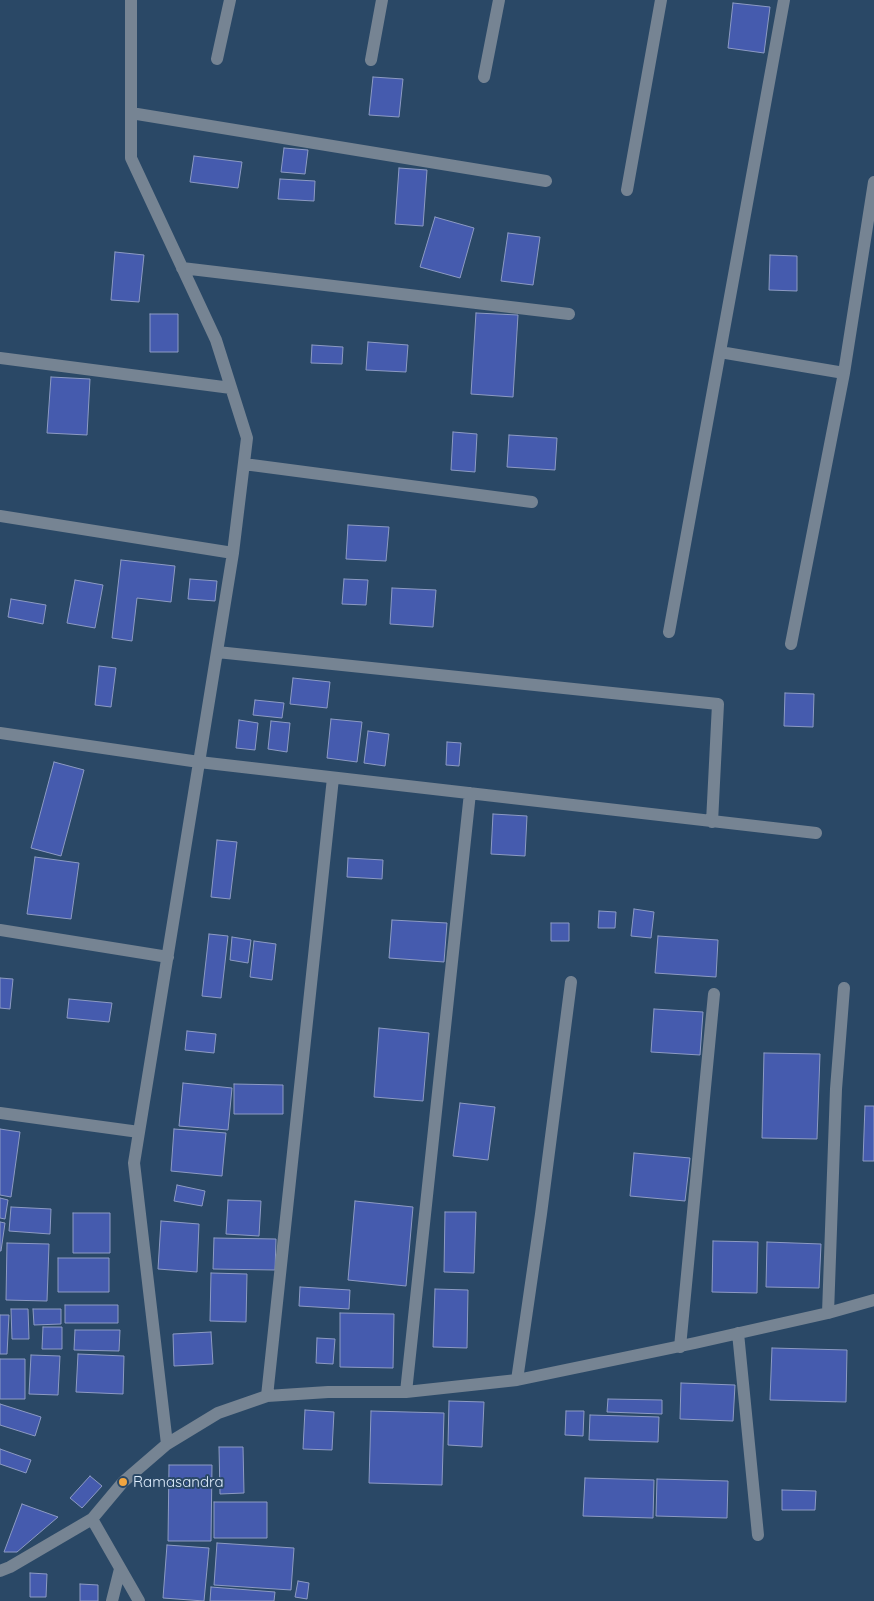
<!DOCTYPE html>
<html>
<head>
<meta charset="utf-8">
<style>
	body { margin:0 }
	canvas { display:block; background:#2a4866 }
</style>
</head>
<body>
<canvas width="874" height="1601"></canvas>
<script>
const c = document.querySelector('canvas').getContext('2d');
c.lineJoin = 'round';
function fillPath(path, color) { c.fillStyle = color; c.fill(path, 'evenodd'); }
const poly = rows => new Path2D(rows.map(r => 'M' + r).join(''));
function trace(path, color, width, dash) { c.strokeStyle = color; c.lineWidth = width; c.lineCap = dash ? 'butt' : 'round'; c.setLineDash(dash || []); c.stroke(path); }
function write(font, color, halo, rows, align = 'center') {
  c.font = font + ' Quicksand,sans-serif'; c.lineWidth = 4; c.setLineDash([]); c.textBaseline = 'middle'; c.strokeStyle = halo; c.fillStyle = color; for (const [text, x, y, turn = 0] of rows) {
    c.save(); c.translate(x, y); c.rotate((+turn || 0) * Math.PI / 180); c.textAlign = isNaN(turn) ? turn : align; if (halo) c.strokeText(text, 0, 0); c.fillText(text, 0, 0); c.restore();
  }
}
const building = poly([
	[733,3,770,7,764,53,728,48,733,3],
	[373,77,403,79,399,117,369,115,373,77],
	[284,148,308,150,305,174,281,172,284,148],
	[194,156,242,162,238,188,190,182,194,156],
	[399,168,427,170,423,226,395,224,399,168],
	[280,179,315,181,314,201,278,199,280,179],
	[435,217,474,228,460,278,420,267,435,217],
	[508,233,540,237,533,285,501,281,508,233],
	[115,252,144,255,139,302,111,300,115,252],
	[770,255,797,256,797,291,769,290,770,255],
	[476,313,518,315,513,397,471,394,476,313],
	[150,314,178,314,178,352,150,352,150,314],
	[368,342,408,345,406,372,366,370,368,342],
	[312,345,343,347,342,364,311,363,312,345],
	[51,377,90,379,87,435,47,433,51,377],
	[453,432,477,434,475,472,451,470,453,432],
	[509,435,557,438,555,470,507,467,509,435],
	[348,525,389,527,386,561,346,559,348,525],
	[121,560,175,566,171,602,137,598,132,641,112,638,121,560],
	[190,579,217,581,215,601,188,599,190,579],
	[344,579,368,580,366,605,342,604,344,579],
	[75,580,103,585,95,628,67,623,75,580],
	[392,588,436,590,433,627,390,624,392,588],
	[11,599,46,605,43,624,8,617,11,599],
	[99,666,116,668,111,707,95,705,99,666],
	[293,678,330,682,327,708,290,704,293,678],
	[785,693,814,694,813,727,784,726,785,693],
	[255,700,284,703,282,718,253,715,255,700],
	[331,719,362,722,357,762,327,758,331,719],
	[239,720,258,723,255,750,236,748,239,720],
	[271,721,290,723,287,752,268,749,271,721],
	[368,731,389,734,385,766,364,763,368,731],
	[447,742,461,743,459,766,446,765,447,742],
	[54,762,84,770,61,856,31,848,54,762],
	[493,814,527,816,525,856,491,854,493,814],
	[217,840,237,842,230,899,211,897,217,840],
	[35,857,79,863,71,919,27,914,35,857],
	[348,858,383,860,382,879,347,877,348,858],
	[634,909,654,912,651,938,631,936,634,909],
	[599,911,616,912,615,928,598,928,599,911],
	[392,920,447,923,444,962,389,958,392,920],
	[551,923,569,923,569,941,551,941,551,923],
	[209,934,228,936,221,998,202,996,209,934],
	[658,936,718,940,716,977,655,973,658,936],
	[232,937,251,940,248,963,230,960,232,937],
	[254,941,276,944,272,980,250,977,254,941],
	[0,978,13,979,10,1009,0,1008,0,978],
	[69,999,112,1003,109,1022,67,1018,69,999],
	[654,1009,703,1012,700,1055,651,1052,654,1009],
	[379,1028,429,1033,423,1101,374,1097,379,1028],
	[187,1031,216,1034,214,1053,185,1050,187,1031],
	[764,1053,820,1054,817,1139,762,1138,764,1053],
	[183,1083,232,1088,228,1130,179,1126,183,1083],
	[234,1084,283,1085,283,1114,234,1114,234,1084],
	[460,1103,495,1107,488,1160,453,1156,460,1103],
	[865,1106,874,1106,874,1161,863,1161,865,1106],
	[0,1129,20,1132,11,1197,0,1195,0,1129],
	[174,1129,226,1133,222,1176,171,1171,174,1129],
	[634,1153,690,1158,685,1201,630,1196,634,1153],
	[177,1185,205,1191,202,1206,174,1201,177,1185],
	[0,1198,8,1200,5,1219,0,1218,0,1198],
	[228,1200,261,1201,259,1236,226,1234,228,1200],
	[355,1201,413,1207,406,1286,348,1280,355,1201],
	[11,1207,51,1209,50,1234,9,1231,11,1207],
	[445,1212,476,1212,474,1273,444,1272,445,1212],
	[73,1213,110,1213,110,1253,73,1253,73,1213],
	[161,1221,199,1224,197,1272,158,1269,161,1221],
	[0,1222,5,1223,1,1251,0,1251,0,1222],
	[214,1238,276,1239,275,1270,213,1269,214,1238],
	[713,1241,758,1242,757,1293,712,1292,713,1241],
	[767,1242,821,1244,819,1288,766,1287,767,1242],
	[7,1243,49,1244,47,1301,6,1300,7,1243],
	[58,1258,109,1258,109,1292,58,1292,58,1258],
	[211,1273,247,1274,246,1322,210,1321,211,1273],
	[300,1287,350,1290,349,1309,299,1306,300,1287],
	[435,1289,468,1290,467,1348,433,1347,435,1289],
	[65,1305,118,1305,118,1323,65,1323,65,1305],
	[11,1309,28,1309,29,1339,12,1339,11,1309],
	[33,1309,61,1309,61,1324,34,1325,33,1309],
	[340,1313,394,1314,393,1368,340,1367,340,1313],
	[0,1315,9,1315,7,1354,0,1354,0,1315],
	[43,1327,62,1327,62,1349,42,1349,43,1327],
	[75,1330,120,1330,119,1351,74,1350,75,1330],
	[211,1332,213,1364,174,1366,173,1334,211,1332],
	[317,1338,335,1339,333,1364,316,1363,317,1338],
	[772,1348,847,1350,846,1402,770,1400,772,1348],
	[78,1354,124,1356,123,1394,76,1392,78,1354],
	[31,1355,60,1356,58,1395,29,1394,31,1355],
	[0,1359,25,1359,25,1399,0,1399,0,1359],
	[681,1383,735,1385,733,1421,680,1419,681,1383],
	[608,1399,662,1400,662,1414,607,1412,608,1399],
	[449,1401,484,1402,482,1447,448,1445,449,1401],
	[0,1404,41,1417,35,1436,0,1425,0,1404],
	[305,1410,334,1412,332,1450,303,1449,305,1410],
	[371,1411,444,1413,442,1485,369,1483,371,1411],
	[566,1411,584,1411,583,1436,565,1435,566,1411],
	[590,1415,659,1417,658,1442,589,1440,590,1415],
	[219,1447,243,1447,244,1493,220,1494,219,1447],
	[0,1449,31,1460,26,1473,0,1464,0,1449],
	[169,1465,212,1465,211,1541,168,1541,169,1465],
	[90,1476,102,1486,82,1508,70,1498,90,1476],
	[585,1478,654,1480,653,1518,583,1516,585,1478],
	[657,1479,728,1481,727,1518,656,1516,657,1479],
	[782,1490,816,1491,815,1510,782,1510,782,1490],
	[214,1502,267,1502,267,1538,214,1538,214,1502],
	[22,1504,58,1517,17,1552,4,1552,22,1504],
	[217,1543,294,1548,291,1590,214,1585,217,1543],
	[167,1545,209,1548,204,1601,163,1598,167,1545],
	[30,1573,47,1574,46,1597,30,1597,30,1573],
	[298,1581,309,1583,307,1599,295,1597,298,1581],
	[80,1584,98,1585,98,1601,80,1601,80,1584],
	[211,1587,275,1592,274,1601,210,1601,211,1587]
]);
const minor = poly([
	[131,0,131,158,216,340,247,438,233,553,134,1163,167,1444],
	[217,59,230,0],
	[371,60,382,0],
	[484,77,499,0],
	[131,113,546,181],
	[627,190,661,0],
	[182,268,569,314],
	[720,352,844,373,791,644],
	[0,358,231,388],
	[844,373,874,182],
	[244,464,532,502],
	[0,516,233,553],
	[669,632,784,0],
	[217,652,718,704,712,822],
	[0,733,199,762,816,833],
	[0,930,168,957],
	[0,1113,139,1132],
	[828,1313,836,1089,844,988],
	[738,1333,758,1535],
	[680,1347,714,994],
	[517,1380,541,1214,571,982],
	[406,1392,470,793],
	[267,1396,333,778],
	[92,1519,139,1601],
	[0,1571,10,1567,92,1519,123,1482,167,1444,218,1413,267,1396,328,1392,406,1392,517,1380,695,1343,828,1313,874,1300],
	[112,1601,120,1569]
]);
const markers = [
	[123,1482,5,"#f1a540"]
];
const poiNames = [
	["Ramasandra",133,1482]
];
fillPath(building, '#455bae');
trace(building, '#8c9ac3', 1);
trace(minor, '#768493', 12);
for (const [x, y, r, color] of markers) { const dot = new Path2D(); dot.arc(x, y, r, 0, 2 * Math.PI); c.fillStyle = color; c.fill(dot); trace(dot, '#2a4866', 2); }
write('15px', '#e0eefd', '#2a4866', poiNames, 'left');
</script>
</body>
</html>
